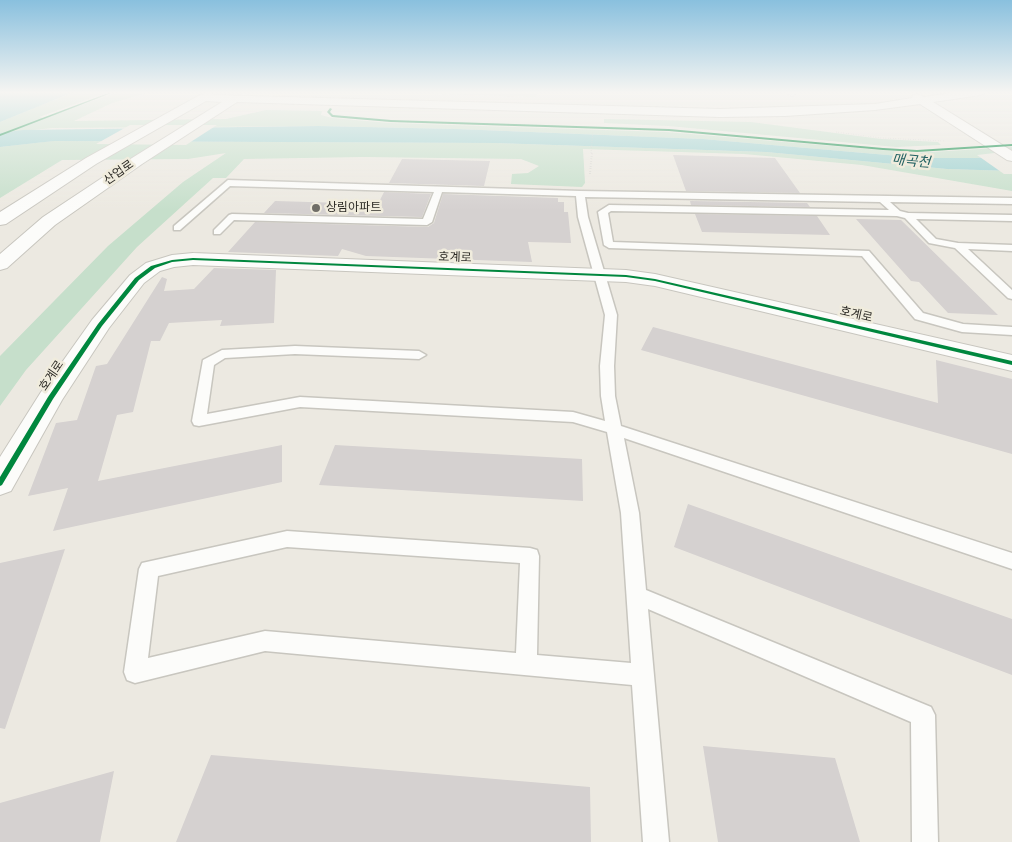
<!DOCTYPE html>
<html>
<head>
<meta charset="utf-8">
<style>
	body { margin:0 }
	canvas { display:block; background:#ece9e1 }
</style>
</head>
<body>
<canvas width="1012" height="842"></canvas>
<script>
const c = document.querySelector('canvas').getContext('2d');
c.lineJoin = 'round';
function fillPath(path, color) { c.fillStyle = color; c.fill(path, 'evenodd'); }
const poly = rows => new Path2D(rows.map(r => 'M' + r).join(''));
function trace(path, color, width, dash) { c.strokeStyle = color; c.lineWidth = width; c.lineCap = dash ? 'butt' : 'round'; c.setLineDash(dash || []); c.stroke(path); }
function write(font, color, halo, rows, align = 'center') {
  c.font = font + ' "Roboto Condensed","Noto Sans KR",sans-serif'; c.lineWidth = 5; c.setLineDash([]); c.textBaseline = 'middle'; c.strokeStyle = halo; c.fillStyle = color; for (const [text, x, y, turn = 0] of rows) {
    c.save(); c.translate(x, y); c.rotate((+turn || 0) * Math.PI / 180); c.textAlign = isNaN(turn) ? turn : align; if (halo) c.strokeText(text, 0, 0); c.fillText(text, 0, 0); c.restore();
  }
}
const green = poly([
	[74,92,108,92,39,117,44,118,118,92,151,92,112,103,74,121,226,119,266,110,322,111,321,115,332,118,389,123,666,132,916,153,1012,147,1012,153,977,158,922,158,703,139,457,129,319,126,53,128,0,133,0,122],
	[435,92,537,92,536,97,434,94],
	[604,119,751,122,881,139,938,142,941,145,896,147,668,126,604,123],
	[53,141,494,143,766,152,947,169,1012,171,1012,191,862,165,744,154,583,149,585,183,582,187,511,184,512,174,528,173,539,166,521,159,363,157,244,159,226,178,213,178,137,247,26,370,0,406,0,356,108,246,183,182,226,153,188,159,62,160,0,198,0,147]
]);
const water = poly([
	[0,92,74,92,0,122],
	[319,126,457,129,703,139,922,158,977,158,1012,153,1012,171,947,169,766,152,494,143,54,141,0,147,0,133,23,130]
]);
const pier = poly([
	[130,125,217,125,186,145,96,144],
	[1012,151,1012,174,1004,174,977,155]
]);
const building = poly([
	[673,155,775,158,800,193,686,191],
	[402,159,490,161,484,186,389,183],
	[384,192,431,194,422,217,264,213,275,201,378,204],
	[443,194,558,198,558,202,564,202,564,212,568,212,571,243,528,242,532,262,366,256,342,249,338,256,228,252,255,222,428,227,434,223],
	[690,201,807,203,810,207,691,205],
	[695,214,817,216,830,235,702,232],
	[856,219,901,220,998,315,948,313,919,282,911,281],
	[214,268,276,270,274,323,220,326,222,320,169,323,160,341,151,341,133,412,117,415,98,481,282,445,282,482,53,531,68,488,28,496,56,423,77,420,96,366,107,364,162,277,167,279,164,291,194,289],
	[653,327,938,403,936,360,1012,379,1012,454,641,350],
	[335,445,582,459,583,501,319,485],
	[688,504,1012,619,1012,675,674,547],
	[65,549,5,729,0,728,0,563],
	[703,746,835,758,860,842,718,842],
	[211,755,590,787,591,842,176,842],
	[114,771,100,842,0,842,0,803]
]);
const pathFar1 = poly([
	[836,132,881,138,945,141],
	[591,153,593,131]
]);
const path = poly([
	[590,174,592,152]
]);
const lane = poly([
	[228,180,580,191,1012,198,1012,204,890,202,900,211,908,213,1012,215,1012,221,916,219,936,239,958,243,1012,245,1012,251,968,249,1012,290,1012,299,1008,298,955,248,929,243,905,218,897,216,611,211,608,213,613,242,869,251,923,313,963,324,1012,327,1012,335,962,332,915,319,862,256,609,248,604,245,598,212,609,205,889,210,880,202,585,197,588,217,617,315,614,366,615,396,621,426,1012,553,1012,569,624,438,639,513,646,590,931,707,935,715,938,842,912,842,911,722,648,609,669,842,643,842,632,685,265,651,135,683,127,680,124,672,139,569,142,563,287,531,530,548,537,550,539,556,537,655,631,663,621,513,607,432,573,422,300,407,199,426,194,425,192,421,203,360,222,350,295,346,419,351,426,355,419,359,295,354,225,358,214,365,207,414,300,397,573,412,605,421,601,396,600,366,605,315,578,217,576,196,442,192,432,222,427,225,234,220,220,234,214,234,214,230,229,215,232,214,423,219,434,192,230,186,180,230,174,230,174,226,228,180],
	[287,547,520,563,516,653,265,631,148,658,158,576,287,547]
]);
const street = poly([
	[785,92,797,92,797,93,792,96,785,92],
	[193,253,626,270,655,274,1012,355,1012,371,655,286,626,282,193,265,174,267,160,271,144,283,109,328,62,400,11,491,0,495,0,457,41,392,92,320,130,275,146,263,172,255,193,253]
]);
const secondary = poly([
	[209,92,214,95,720,109,875,104,912,98,913,95,917,94,924,97,959,92,986,92,981,95,933,102,1012,151,1012,161,1007,160,920,104,875,110,785,116,720,117,237,102,142,164,55,225,7,268,0,270,0,254,43,217,132,158,222,102,206,101,96,164,6,224,0,225,0,212,86,158,198,96,209,92]
]);
const cycleway = poly([
	[111,92,114,92,0,136,0,134,111,92],
	[330,108,332,109,330,112,333,115,391,120,669,129,883,148,917,150,1012,144,1012,146,917,152,883,150,669,131,391,122,332,117,327,112,330,108],
	[193,258,626,275,655,279,1012,361,1012,365,655,281,626,277,193,260,172,262,155,268,139,280,102,326,53,399,2,485,0,486,0,477,48,397,98,324,135,278,151,266,172,260,193,258]
]);
const markers = [
	[316,208,5,"#706e67"]
];
const farStreetnames = [
	["산업로",119,173,-35],
	["호계로",455,258,2],
	["호계로",856,315,13],
	["호계로",52,376,-56]
];
const farPoinames = [
	["상림아파트",326,208]
];
const farWaternames = [
	["매곡천",911,162,5]
];
fillPath(green, '#c6dfcb');
fillPath(water, '#9cd1d0');
fillPath(pier, '#ece9e1');
fillPath(building, '#d5d1d0');
trace(lane, '#c8c6bf', 3);
trace(street, '#c8c6bf', 2);
trace(secondary, '#c8c6bf', 2);
trace(pathFar1, '#cbcbc8', 1, [0.5, 2]);
trace(path, '#cbcbc8', 2, [0.5, 2]);
fillPath(lane, '#fcfcfa');
fillPath(street, '#fcfcfa');
fillPath(secondary, '#fcfcfa');
fillPath(cycleway, '#00873e');
const sky = c.createLinearGradient(0, 0, 0, 210);
sky.addColorStop(0, '#89c0de');
sky.addColorStop(0.44, '#f6f5f2');
sky.addColorStop(1, '#f6f5f200');
c.fillStyle = sky;
c.fillRect(0, 0, 1012, 210);
for (const [x, y, r, color] of markers) { const dot = new Path2D(); dot.arc(x, y, r, 0, 2 * Math.PI); c.fillStyle = color; c.fill(dot); trace(dot, '#f0ecdd', 2); }
write('12px', '#2d2b26', '#f0ecdd', farStreetnames);
write('12px', '#2d2b26', '#f0ecdd', farPoinames, 'left');
write('italic 14px', '#226162', '#f0ecdd', farWaternames);
</script>
</body>
</html>
